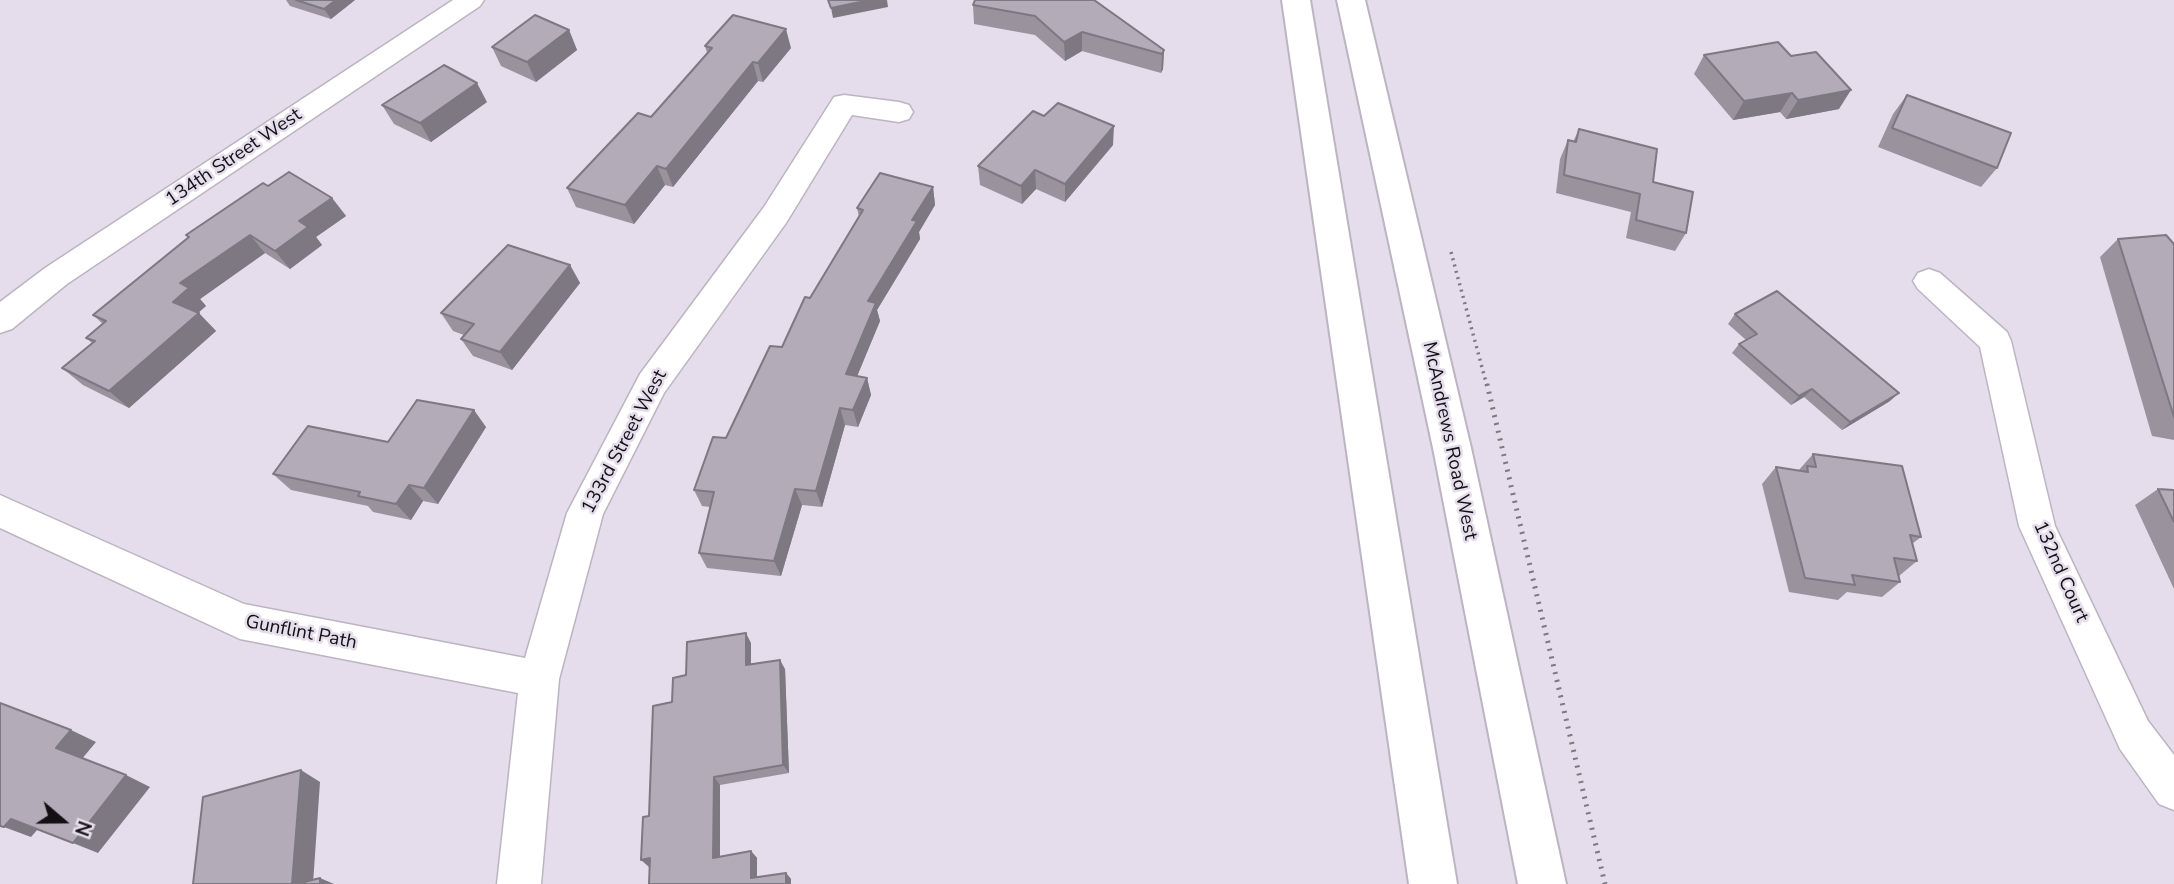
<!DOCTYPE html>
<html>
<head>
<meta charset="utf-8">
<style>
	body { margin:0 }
	#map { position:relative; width:2174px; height:884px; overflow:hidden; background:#e5ddeb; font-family:"Nunito Sans",sans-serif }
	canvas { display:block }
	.north { position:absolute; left:28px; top:786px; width:70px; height:70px; -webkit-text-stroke:5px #e5ddeb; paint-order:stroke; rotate:110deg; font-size:19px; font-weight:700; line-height:28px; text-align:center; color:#121014 }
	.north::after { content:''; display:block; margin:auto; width:24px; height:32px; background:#121014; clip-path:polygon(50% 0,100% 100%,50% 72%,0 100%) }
</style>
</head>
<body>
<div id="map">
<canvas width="2174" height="884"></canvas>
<div class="north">N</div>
</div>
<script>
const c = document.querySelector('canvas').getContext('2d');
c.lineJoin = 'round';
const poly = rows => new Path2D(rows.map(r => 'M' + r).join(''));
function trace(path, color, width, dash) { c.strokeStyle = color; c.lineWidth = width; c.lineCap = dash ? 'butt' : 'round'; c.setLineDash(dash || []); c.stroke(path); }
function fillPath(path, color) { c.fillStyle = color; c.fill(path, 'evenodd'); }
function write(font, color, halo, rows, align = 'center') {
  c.font = font + ' "Nunito Sans",sans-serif'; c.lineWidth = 5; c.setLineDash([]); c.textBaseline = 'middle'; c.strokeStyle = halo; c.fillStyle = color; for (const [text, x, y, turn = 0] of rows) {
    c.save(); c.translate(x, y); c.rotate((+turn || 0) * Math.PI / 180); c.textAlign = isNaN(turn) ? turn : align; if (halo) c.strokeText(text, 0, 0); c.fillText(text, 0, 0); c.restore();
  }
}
const pathFar1 = poly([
	[1451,252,1487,386]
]);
const path = poly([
	[1487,384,1605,884]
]);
const minor = poly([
	[453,0,484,0,480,6,67,284,12,329,0,333,0,302,45,268,453,0],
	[844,95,899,102,909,105,913,112,909,119,899,122,852,115,786,223,664,393,603,514,559,679,541,884,497,884,518,693,240,639,0,528,0,495,244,604,525,658,567,513,640,374,764,207,834,97,844,95],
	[1929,269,1940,273,2007,332,2011,341,2055,526,2148,721,2174,755,2174,810,2159,804,2120,749,2019,526,1980,347,1918,289,1913,281,1918,273,1929,269]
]);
const secondary = poly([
	[1282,0,1310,0,1457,884,1409,884,1282,0],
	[1337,0,1365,0,1471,448,1566,884,1518,884,1433,448,1337,0]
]);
const wall = poly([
	[286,0,355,0,331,19,290,6],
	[975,0,1164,50,1163,69,1161,73,1082,51,1065,61,1035,35,974,24,973,5],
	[569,30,577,50,536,82,501,66,492,47],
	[705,46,791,48,763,82,758,81,673,187,665,185,634,224,576,207,567,188,651,117,707,53],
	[1704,55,1839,109,1786,119,1780,112,1733,120,1694,74],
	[1907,95,1997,168,1981,187,1878,147,1893,114],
	[487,102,431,142,394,124,382,105],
	[1579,129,1653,182,1686,233,1675,251,1626,238,1631,212,1556,193,1560,159,1568,140,1573,142],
	[1113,145,1065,202,1036,189,1022,204,980,185,978,166],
	[268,186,332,198,346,216,316,237,322,245,290,269,265,253,200,299,206,306,198,313,216,331,129,408,83,385,62,368,92,343,86,338,103,324,93,315,188,238,186,235],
	[933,187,935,205,919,232,920,239,877,310,880,321,857,376,867,378,871,395,858,427,845,425,822,507,802,505,781,576,707,568,699,553,710,507,702,506,694,490,782,347,859,217,857,208],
	[2118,239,2174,244,2174,440,2152,436,2100,257],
	[570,265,580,283,512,370,473,356,461,339,464,335,453,331,441,313],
	[1735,314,1890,401,1842,430,1804,397,1791,405,1732,353,1739,344,1746,340,1728,324],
	[486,427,438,504,423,501,411,520,373,512,368,506,291,490,273,474,388,442],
	[1813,454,1921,537,1912,544,1917,561,1899,576,1900,582,1882,597,1847,592,1838,600,1789,592,1762,484,1776,467,1798,471],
	[2158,489,2174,490,2174,589,2135,505],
	[751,643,751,664,785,669,789,773,720,785,720,857,751,851,757,858,757,877,786,873,791,879,791,884,649,866,649,816,672,702,686,675]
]);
const shadedWall = poly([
	[336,0,355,0,331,19,324,9],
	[870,0,887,0,888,7,833,18,831,8],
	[786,29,791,48,763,82,758,63],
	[569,30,577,50,536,82,527,62],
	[1082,32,1082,51,1065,61,1064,42],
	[1164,50,1163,69,1161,73,1162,54],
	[753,62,758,81,673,187,666,169],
	[477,83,487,102,431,142,420,123],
	[1851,90,1839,109,1786,119,1798,100],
	[1792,93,1780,112,1733,120,1744,101],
	[1114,126,1113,145,1065,202,1065,184],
	[657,166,665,185,634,224,625,205],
	[1035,170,1036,189,1022,204,1021,186],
	[933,187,935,205,919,232,920,239,877,310,880,321,851,391,846,374,868,301,912,220],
	[332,198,346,216,316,237,322,245,290,269,275,251,299,221],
	[250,235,265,253,200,299,206,306,192,318,199,313,216,331,129,408,109,391,173,302,180,283],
	[570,265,580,283,512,370,500,352],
	[867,378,871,395,858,427,853,410],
	[1812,389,1804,397,1791,405,1799,396],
	[1899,393,1890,401,1842,430,1850,422],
	[840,408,845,425,822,507,816,491],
	[474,410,486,427,438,504,424,488],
	[409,485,423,501,411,520,396,504],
	[795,489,802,505,781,576,774,561],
	[746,633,751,643,751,675,746,665],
	[780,660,785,669,789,773,783,765],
	[71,730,96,742,81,760,56,748],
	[301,770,320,782,313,884,292,884],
	[126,775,150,787,98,853,73,843],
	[714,777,720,785,720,865,713,858],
	[11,819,38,829,31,837,4,827],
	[751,851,757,858,757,884,751,878],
	[650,858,649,867,641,860],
	[786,873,791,879,791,884,786,884],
	[320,878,334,884,320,884]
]);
const building = poly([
	[296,0,336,0,324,9,296,0],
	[828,0,870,0,831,8,828,0],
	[975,0,1094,0,1164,50,1162,54,1082,32,1064,42,1035,16,973,5,975,0],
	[535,15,569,30,527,62,492,47,535,15],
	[733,15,786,29,758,63,753,62,666,169,657,166,625,205,567,188,638,113,651,117,712,48,705,46,733,15],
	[1778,42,1791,56,1816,52,1851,90,1798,100,1792,93,1744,101,1704,55,1778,42],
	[444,65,477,83,420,123,382,105,444,65],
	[1907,95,2011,133,1997,168,1892,128,1907,95],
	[1058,103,1114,126,1065,184,1035,170,1021,186,978,166,1033,111,1044,116,1058,103],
	[1579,129,1657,149,1653,182,1693,192,1686,233,1636,220,1640,194,1564,175,1568,140,1576,142,1579,129],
	[289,172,332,198,299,221,308,227,275,251,250,235,180,283,189,288,173,302,199,313,109,391,62,368,95,341,86,338,106,321,93,315,189,237,186,235,263,183,268,186,289,172],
	[880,173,933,187,912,220,917,221,868,301,876,303,846,374,867,378,853,410,840,408,816,491,795,489,774,561,699,553,714,492,694,490,713,437,726,438,770,346,782,347,805,297,810,298,863,210,857,208,880,173],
	[2166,235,2174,244,2174,417,2118,239,2166,235],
	[508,245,570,265,500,352,461,339,474,324,441,313,508,245],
	[1777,291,1899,393,1850,422,1812,389,1799,396,1739,344,1757,334,1735,314,1777,291],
	[417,400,474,410,424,488,409,485,396,504,358,496,360,492,273,474,308,426,388,442,417,400],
	[1813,454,1902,466,1921,537,1910,535,1917,561,1894,558,1900,582,1852,575,1855,585,1805,578,1776,467,1808,472,1807,466,1816,467,1813,454],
	[2158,489,2174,490,2174,522,2158,489],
	[746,633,746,665,780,660,783,765,714,777,713,858,751,851,751,878,786,873,786,884,649,884,650,858,641,860,643,817,649,816,653,706,672,702,673,678,686,675,687,642,746,633],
	[0,703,71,730,56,748,126,775,73,843,11,819,4,827,0,826,0,703],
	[301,770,292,884,193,884,203,797,301,770],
	[320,878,320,884,297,884,320,878]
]);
const streetNames = [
	["134th Street West",234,158,-34],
	["McAndrews Road West",1449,441,78],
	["133rd Street West",625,442,-62],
	["132nd Court",2060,572,66],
	["Gunflint Path",301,633,11]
];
trace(minor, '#bcb4c1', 3);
trace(secondary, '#bcb4c1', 4);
trace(pathFar1, '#7d7881', 3.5, [2, 4.5]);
trace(path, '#7d7881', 5, [2, 6]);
fillPath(minor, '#fff');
fillPath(secondary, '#fff');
fillPath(wall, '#9a939e');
fillPath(shadedWall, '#7d7881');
fillPath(building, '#b3abb8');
trace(building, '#7d7881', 2);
write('19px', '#121014', '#e5ddeb', streetNames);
</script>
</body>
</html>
